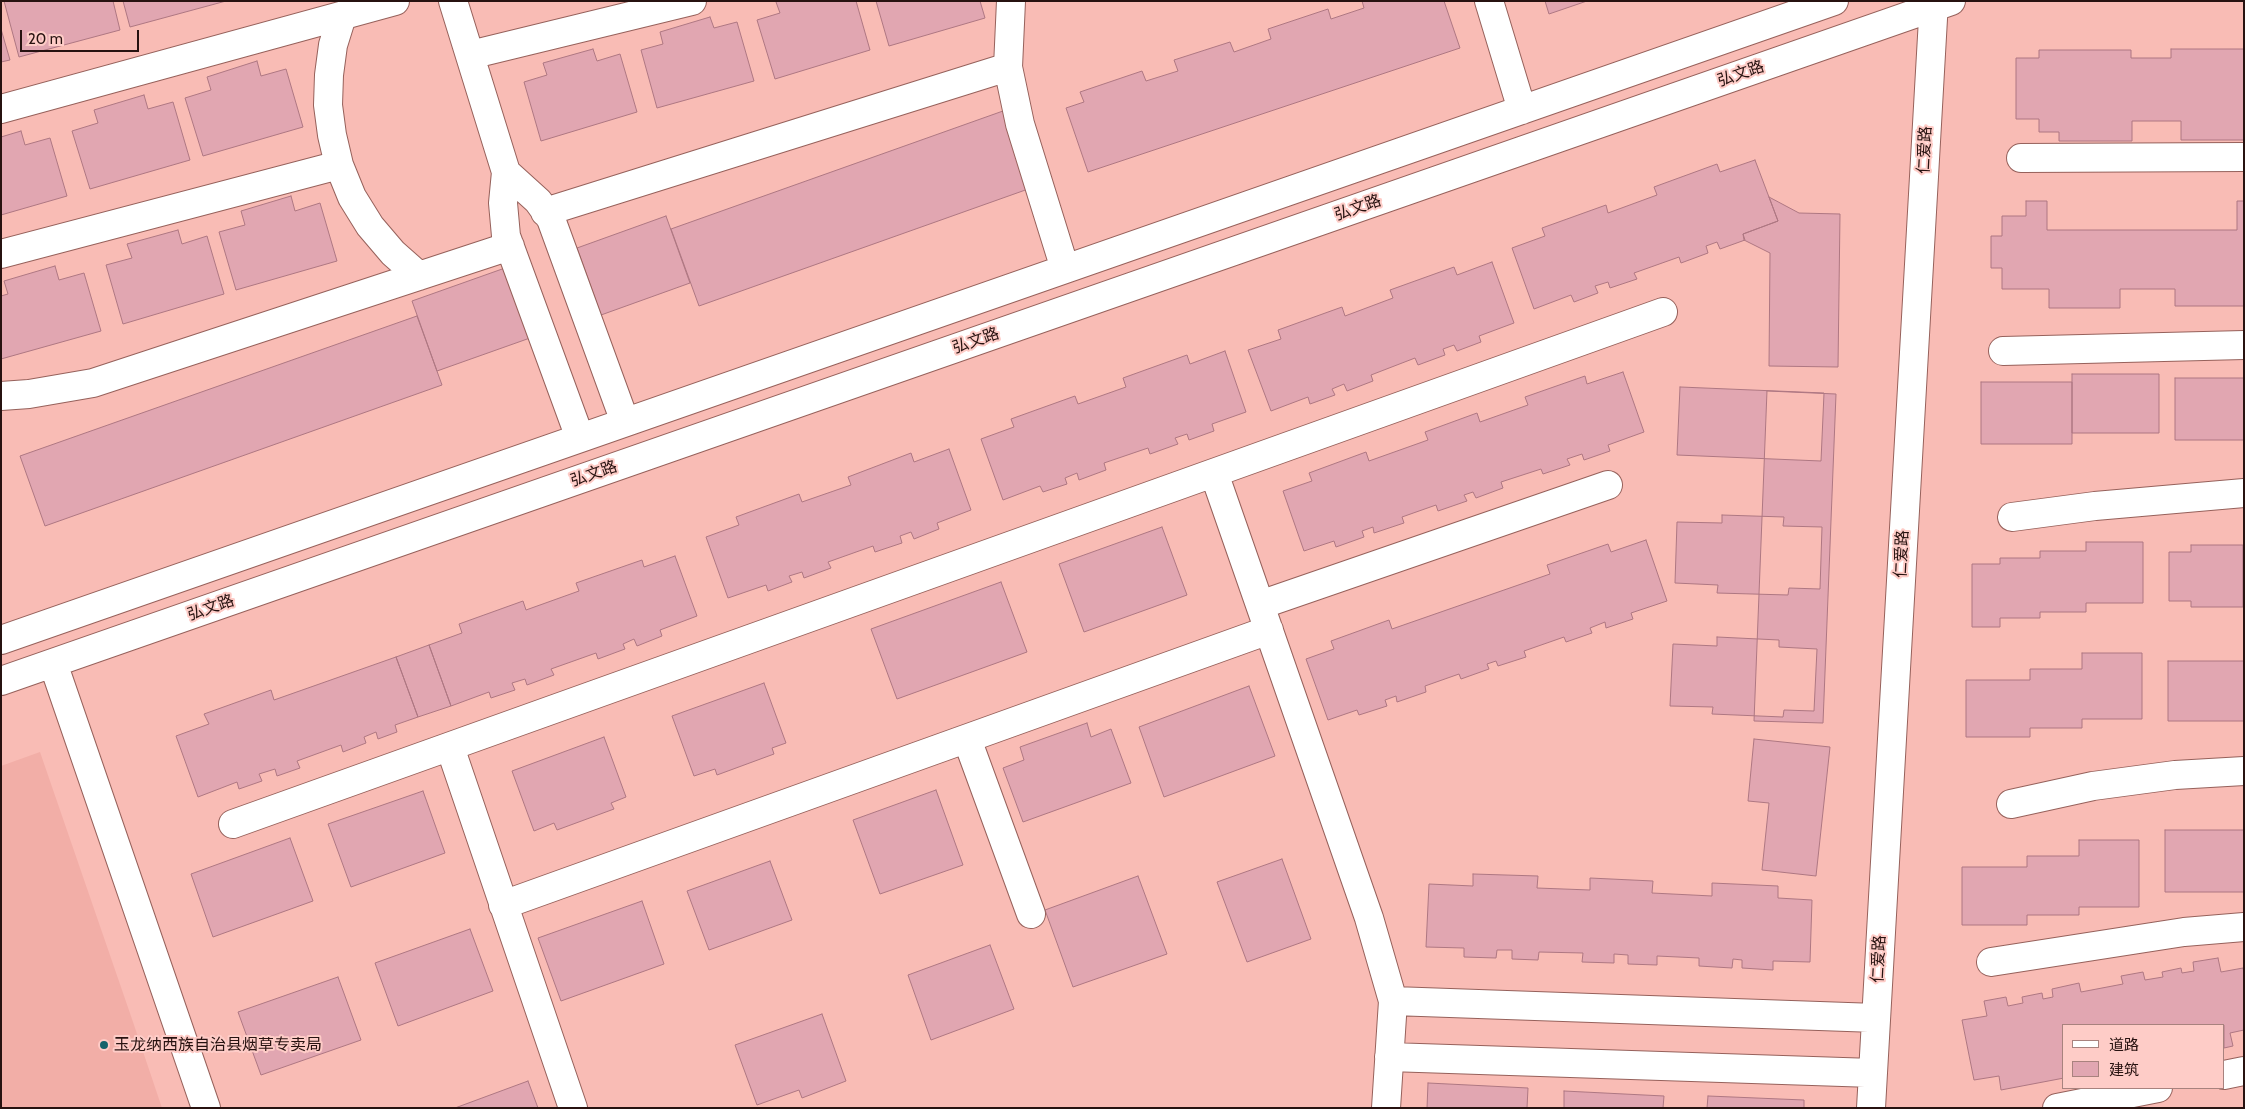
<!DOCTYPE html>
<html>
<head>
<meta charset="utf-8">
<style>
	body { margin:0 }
	#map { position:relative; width:2245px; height:1109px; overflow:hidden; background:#f9bcb5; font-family:Cabin,"Noto Sans SC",sans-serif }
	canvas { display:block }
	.frame { position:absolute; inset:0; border:2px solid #271210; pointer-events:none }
	.legend { position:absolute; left:2062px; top:1024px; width:162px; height:65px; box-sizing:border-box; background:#feccc7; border:1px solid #a8827e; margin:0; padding:6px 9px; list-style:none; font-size:15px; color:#271210 }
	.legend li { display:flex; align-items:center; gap:10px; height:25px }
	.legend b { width:25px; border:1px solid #a8827e }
	.scale { position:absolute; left:20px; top:30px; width:119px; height:22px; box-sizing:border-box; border:2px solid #271210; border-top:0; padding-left:6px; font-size:15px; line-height:18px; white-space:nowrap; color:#271210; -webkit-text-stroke:4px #feccc7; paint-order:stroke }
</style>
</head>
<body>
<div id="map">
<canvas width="2245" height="1109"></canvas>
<div class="frame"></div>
<ul class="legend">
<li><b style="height:6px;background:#fff"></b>道路</li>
<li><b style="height:14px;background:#e1a6b1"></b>建筑</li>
</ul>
<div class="scale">20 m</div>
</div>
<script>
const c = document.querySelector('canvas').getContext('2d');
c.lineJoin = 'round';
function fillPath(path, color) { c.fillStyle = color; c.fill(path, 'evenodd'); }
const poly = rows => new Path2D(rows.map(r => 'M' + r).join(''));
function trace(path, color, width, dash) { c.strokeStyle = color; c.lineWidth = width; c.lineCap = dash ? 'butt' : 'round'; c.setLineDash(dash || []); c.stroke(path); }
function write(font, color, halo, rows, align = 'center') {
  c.font = font + ' Cabin,"Noto Sans SC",sans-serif'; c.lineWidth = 4; c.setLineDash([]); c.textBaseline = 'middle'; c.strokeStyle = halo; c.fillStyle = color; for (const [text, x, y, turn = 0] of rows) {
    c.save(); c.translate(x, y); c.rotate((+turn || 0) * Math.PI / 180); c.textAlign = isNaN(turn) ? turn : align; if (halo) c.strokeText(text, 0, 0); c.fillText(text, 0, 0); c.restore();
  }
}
const built = poly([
	[40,752,133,1022,162,1108,1,1108,1,766]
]);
const building = poly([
	[4,1,113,1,120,30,19,57,4,1],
	[123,1,226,1,130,27,123,1],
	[856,1,870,50,775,79,757,20,780,13,776,2,779,1,856,1],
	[876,1,980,1,985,18,889,46,876,1],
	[1362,1,1444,1,1460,48,1088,172,1066,108,1084,102,1080,92,1142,71,1146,81,1178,71,1174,60,1230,42,1234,52,1271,39,1268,29,1328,9,1331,19,1364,8,1362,1],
	[1545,1,1587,1,1549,14,1545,1],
	[710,17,714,28,737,22,754,81,657,108,641,50,663,44,660,32,710,17],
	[1,29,10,60,1,62,1,29],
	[593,49,597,61,620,54,637,112,541,141,524,82,547,75,543,63,593,49],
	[2171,49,2244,49,2244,140,2181,140,2181,121,2132,121,2132,141,2059,141,2059,132,2039,132,2039,119,2016,119,2016,58,2039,58,2039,50,2131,50,2131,58,2171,58,2171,49],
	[257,61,261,76,286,69,303,127,203,156,185,98,211,90,207,77,257,61],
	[144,95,148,109,173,102,190,160,90,189,72,131,98,123,94,110,144,95],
	[1003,111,1031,188,699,306,671,229,1003,111],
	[21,131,25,145,50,138,67,196,1,215,1,137,21,131],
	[1755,160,1778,221,1743,234,1745,240,1720,249,1717,242,1706,246,1708,253,1681,263,1679,257,1634,273,1637,279,1610,288,1608,282,1595,286,1598,293,1574,302,1571,295,1534,309,1512,248,1545,236,1542,228,1606,205,1608,213,1657,195,1654,187,1717,164,1720,172,1755,160],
	[291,196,295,211,320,203,337,261,236,290,219,232,245,225,241,211,291,196],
	[1769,197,1799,213,1840,214,1838,367,1769,366,1770,253,1744,240,1743,234,1778,221,1769,197],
	[2026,201,2047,201,2047,230,2237,230,2237,201,2244,201,2244,306,2175,306,2175,289,2120,289,2120,308,2049,308,2049,289,2002,289,2002,268,1991,268,1991,236,2002,236,2002,216,2026,216,2026,201],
	[666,216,690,283,601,315,577,248,666,216],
	[178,230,182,244,207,236,224,294,123,324,106,265,132,258,127,244,178,230],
	[1492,262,1514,323,1479,336,1481,342,1457,351,1454,345,1443,349,1445,355,1418,365,1415,358,1371,375,1373,381,1347,391,1344,384,1332,389,1335,395,1310,404,1308,397,1271,411,1248,350,1281,339,1278,330,1342,307,1345,316,1393,298,1390,290,1454,267,1457,275,1492,262],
	[55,266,59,280,84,273,101,331,1,359,1,296,8,294,4,281,55,266],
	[505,268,530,338,437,371,412,301,505,268],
	[417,316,442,385,45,526,20,456,417,316],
	[1225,351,1246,412,1212,424,1214,431,1189,440,1187,434,1175,438,1178,444,1150,454,1148,448,1104,463,1106,470,1079,480,1077,473,1065,478,1067,484,1043,492,1040,486,1003,500,981,439,1014,427,1011,419,1075,396,1078,404,1126,387,1123,378,1187,355,1190,364,1225,351],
	[1623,372,1644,432,1608,445,1610,451,1584,460,1582,454,1567,459,1570,465,1543,474,1541,469,1501,482,1503,488,1476,498,1473,492,1464,495,1467,501,1438,511,1436,505,1402,517,1404,523,1374,533,1373,527,1362,531,1364,537,1336,547,1334,541,1304,551,1283,491,1312,481,1309,473,1366,452,1369,461,1428,440,1425,432,1477,413,1480,422,1528,405,1525,397,1585,376,1587,384,1623,372],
	[2072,374,2159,374,2159,433,2072,433,2072,374],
	[2175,378,2244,378,2244,440,2175,440,2175,378],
	[1981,382,2072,382,2072,444,1981,444,1981,382],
	[1680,387,1824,393,1821,461,1677,455,1680,387],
	[1767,391,1836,394,1823,723,1754,721,1767,391],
	[949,449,971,510,937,523,939,529,914,539,911,532,900,536,902,543,875,552,873,546,828,562,831,568,804,578,802,572,789,576,792,582,768,591,766,585,728,598,706,537,739,525,736,517,799,494,802,502,851,485,848,477,911,453,914,462,949,449],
	[1722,515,1784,517,1783,526,1822,527,1820,589,1789,588,1788,595,1717,593,1718,585,1675,583,1677,522,1722,523,1722,515],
	[1162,527,1187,595,1084,632,1059,564,1162,527],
	[1646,540,1667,601,1631,613,1633,619,1606,628,1605,622,1590,628,1592,633,1566,642,1564,637,1524,651,1526,657,1498,666,1496,661,1487,664,1489,669,1461,679,1459,674,1425,686,1426,692,1397,702,1396,696,1385,700,1387,706,1359,715,1357,710,1328,720,1306,659,1334,649,1331,641,1389,620,1392,629,1550,574,1547,565,1608,544,1611,552,1646,540],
	[2086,542,2143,542,2143,603,2086,603,2086,612,2040,612,2040,618,2000,618,2000,627,1972,627,1972,564,2000,564,2000,558,2040,558,2040,551,2086,551,2086,542],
	[2191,545,2243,545,2243,607,2191,607,2191,601,2169,601,2169,552,2191,552,2191,545],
	[675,556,697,616,660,630,662,636,637,646,634,639,623,644,625,649,598,659,596,653,551,669,554,675,527,685,525,679,512,683,515,690,491,698,489,692,451,706,429,645,462,633,459,624,523,601,526,610,579,591,576,583,642,560,644,567,675,556],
	[1001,582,1027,652,897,699,871,629,1001,582],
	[1717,637,1779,640,1779,647,1817,649,1814,711,1784,710,1783,717,1712,714,1713,707,1670,706,1673,644,1717,646,1717,637],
	[429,645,451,706,418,717,396,657,429,645],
	[2082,653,2142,653,2142,719,2082,719,2082,728,2030,728,2030,737,1966,737,1966,680,2030,680,2030,669,2082,669,2082,653],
	[396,657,418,717,395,725,397,732,378,739,376,732,364,737,366,743,343,752,341,745,297,761,300,768,277,776,275,769,259,774,262,781,239,789,237,782,198,797,176,736,209,724,204,714,271,690,274,700,396,657],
	[2168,661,2244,661,2244,721,2168,721,2168,661],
	[764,683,786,743,772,748,774,754,717,775,715,769,694,776,672,716,764,683],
	[1249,686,1275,756,1164,797,1139,727,1249,686],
	[1087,723,1091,737,1111,729,1131,783,1023,822,1003,768,1024,760,1020,747,1087,723],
	[604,737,626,797,611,803,614,809,557,830,554,823,534,831,512,771,604,737],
	[1754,739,1830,747,1816,876,1762,870,1769,803,1748,801,1754,739],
	[936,790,963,865,880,894,853,820,936,790],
	[423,791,445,853,351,887,328,824,423,791],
	[2165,830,2244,830,2244,892,2165,892,2165,830],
	[290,838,313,901,213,937,191,874,290,838],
	[2079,840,2139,840,2139,907,2079,907,2079,915,2027,915,2027,925,1962,925,1962,867,2027,867,2027,856,2079,856,2079,840],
	[1282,859,1311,939,1247,962,1217,882,1282,859],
	[770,861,792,920,709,950,687,891,770,861],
	[1473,874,1538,876,1537,888,1590,890,1590,878,1653,881,1652,893,1712,896,1712,883,1778,886,1778,898,1812,900,1810,962,1773,961,1773,970,1742,968,1742,960,1733,959,1732,968,1699,966,1699,958,1657,956,1657,965,1628,964,1628,955,1614,954,1614,963,1582,962,1583,953,1539,952,1538,960,1512,959,1512,950,1497,950,1496,958,1464,957,1464,948,1426,947,1429,884,1473,886,1473,874],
	[1138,876,1167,954,1073,987,1045,910,1138,876],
	[642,901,664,964,561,1001,538,938,642,901],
	[470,929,493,991,398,1026,375,963,470,929],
	[990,945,1014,1009,931,1040,908,975,990,945],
	[2218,958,2221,972,2243,968,2244,972,2244,1030,2230,1033,2233,1046,2224,1048,2224,1025,2064,1025,2064,1078,2001,1090,1999,1076,1974,1080,1962,1020,1987,1016,1984,1001,2006,997,2008,1006,2023,1003,2022,997,2042,993,2043,999,2053,997,2052,989,2079,983,2081,992,2123,984,2121,976,2143,972,2145,980,2163,977,2162,972,2181,968,2182,973,2194,971,2193,962,2218,958],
	[338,977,361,1040,261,1075,238,1012,338,977],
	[822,1014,846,1081,802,1098,799,1090,757,1105,735,1045,822,1014],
	[528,1081,538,1108,455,1108,528,1081],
	[1428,1083,1528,1088,1527,1108,1427,1108,1428,1083],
	[1564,1091,1664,1096,1663,1108,1564,1108,1564,1091],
	[1708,1096,1804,1100,1804,1108,1707,1108,1708,1096]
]);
const minor = poly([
	[453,1,506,172,503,203,506,236,580,438],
	[1011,1,1008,67,1020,124,1065,269],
	[1489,1,1522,110],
	[342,16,333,45,329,75,328,105,332,135,339,165,352,197,370,226,393,253,419,276],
	[470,55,692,1],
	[1,109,395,1],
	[2021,158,2244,157],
	[506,172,538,201,551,219,625,422],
	[545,212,1008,67],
	[1,254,339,165],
	[2003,351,2244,345],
	[1,396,29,394,93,383,510,246],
	[1214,473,1369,918,1393,1001,1386,1108],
	[2012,517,2095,506,2244,493],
	[1260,605,1608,485],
	[1,640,1834,1],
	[53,663,206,1108],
	[1,681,1951,1],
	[967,739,1031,914],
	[450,747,573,1108],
	[2011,804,2093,786,2175,775,2244,771],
	[233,824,1663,312],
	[503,905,1269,630],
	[1991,962,2184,932,2244,927],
	[1393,1001,1876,1018],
	[1389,1057,1873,1073],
	[2224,1075,2244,1071],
	[1871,1108,1934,1],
	[2057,1108,2158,1088]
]);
const markers = [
	[104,1045,5,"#15636b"]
];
const streetNames = [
	["弘文路",1741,74,-19],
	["仁爱路",1925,150,-87],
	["弘文路",1358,208,-19],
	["弘文路",976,341,-19],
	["弘文路",594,474,-19],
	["仁爱路",1902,554,-87],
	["弘文路",211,608,-19],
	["仁爱路",1879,959,-87]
];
const poiNames = [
	["玉龙纳西族自治县烟草专卖局",114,1045]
];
fillPath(built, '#f2aea7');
fillPath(building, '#e1a6b1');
trace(building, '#ae7782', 1);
trace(minor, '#96615b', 30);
trace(minor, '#fff', 28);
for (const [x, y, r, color] of markers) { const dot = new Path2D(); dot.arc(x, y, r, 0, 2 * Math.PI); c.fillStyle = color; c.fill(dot); trace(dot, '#feccc7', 2); }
write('16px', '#271210', '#feccc7', streetNames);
write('16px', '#271210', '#feccc7', poiNames, 'left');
</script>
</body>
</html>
